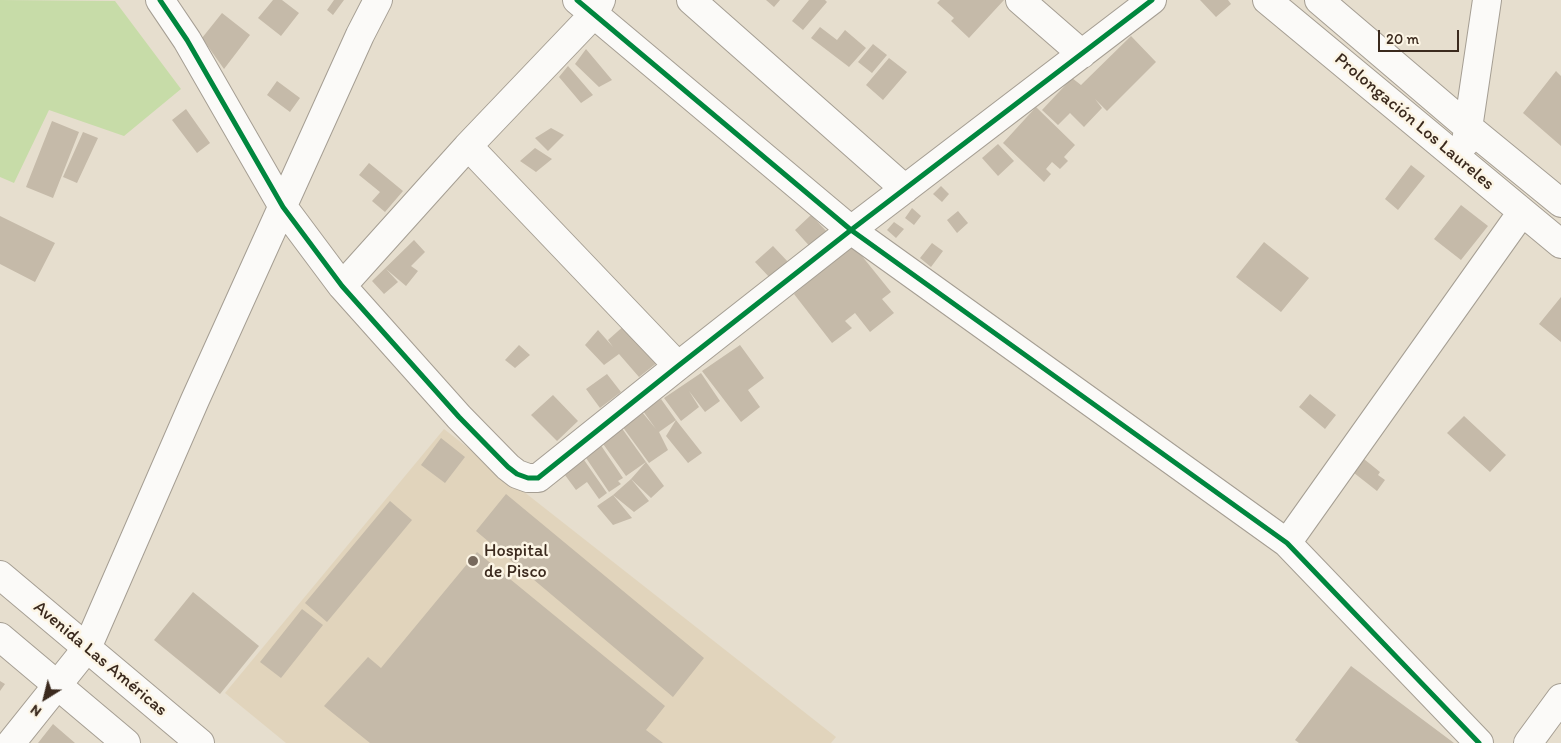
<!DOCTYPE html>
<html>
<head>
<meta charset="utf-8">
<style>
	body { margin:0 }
	#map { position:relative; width:1561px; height:743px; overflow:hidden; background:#e6dece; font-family:Itim,sans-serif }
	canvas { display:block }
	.north { position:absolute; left:20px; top:673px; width:50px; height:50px; -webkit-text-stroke:4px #fcf5e5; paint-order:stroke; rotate:216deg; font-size:14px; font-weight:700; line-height:20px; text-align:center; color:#3b2a1e }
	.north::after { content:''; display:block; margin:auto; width:18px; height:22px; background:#3b2a1e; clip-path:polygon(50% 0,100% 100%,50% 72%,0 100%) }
	.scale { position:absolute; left:1378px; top:30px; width:81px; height:22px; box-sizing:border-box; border:2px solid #3b2a1e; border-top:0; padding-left:6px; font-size:15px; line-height:18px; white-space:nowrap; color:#3b2a1e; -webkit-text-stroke:4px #fcf5e5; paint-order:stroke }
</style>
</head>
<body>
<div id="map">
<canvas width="1561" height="743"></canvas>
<div class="north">N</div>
<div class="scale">20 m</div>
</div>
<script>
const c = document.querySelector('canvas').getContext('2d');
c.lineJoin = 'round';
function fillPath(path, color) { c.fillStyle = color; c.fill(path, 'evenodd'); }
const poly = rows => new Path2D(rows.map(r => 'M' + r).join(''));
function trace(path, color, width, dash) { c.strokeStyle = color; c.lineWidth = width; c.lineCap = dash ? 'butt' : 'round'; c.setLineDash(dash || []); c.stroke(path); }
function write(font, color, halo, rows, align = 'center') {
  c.font = font + ' Itim,sans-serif'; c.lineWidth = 5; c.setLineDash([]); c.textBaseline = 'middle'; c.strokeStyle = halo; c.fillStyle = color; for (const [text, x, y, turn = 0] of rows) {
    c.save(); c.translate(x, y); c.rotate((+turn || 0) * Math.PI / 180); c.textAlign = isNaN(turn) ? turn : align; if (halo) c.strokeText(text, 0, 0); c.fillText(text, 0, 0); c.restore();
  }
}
const built = poly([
	[444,429,836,737,831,743,286,743,225,693]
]);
const green = poly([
	[0,0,115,1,181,89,124,136,49,110,14,183,0,177]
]);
const building = poly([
	[273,0,282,0,299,13,281,36,258,18],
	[334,0,344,0,333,15,327,10],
	[766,0,780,0,774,7],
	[809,0,825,0,827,2,803,30,792,21],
	[940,0,1004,0,969,38,951,21,954,18,937,3],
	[1200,0,1228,0,1231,4,1216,17],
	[222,13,250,35,224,69,202,38],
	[820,27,837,40,845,30,866,48,849,67,811,38],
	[1131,36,1156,62,1107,111,1095,99,1102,108,1084,127,1070,113,1058,125,1042,110,1072,78,1081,85],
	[873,44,887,55,872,73,858,62],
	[586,49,612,80,599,87,575,64],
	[889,58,907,72,883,100,866,85],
	[568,66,593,95,581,103,559,77],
	[1556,71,1561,76,1561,146,1523,113],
	[277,81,300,98,290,112,267,95],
	[1036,107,1075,145,1064,157,1068,161,1060,169,1052,162,1046,169,1051,174,1044,182,1003,143],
	[186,109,210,143,197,153,172,120],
	[52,121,79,132,53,198,26,187],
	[551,128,564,135,548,151,535,138],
	[83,132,98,138,77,183,63,177],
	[998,144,1014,161,998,176,982,158],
	[535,148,552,159,536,172,520,161],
	[369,163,403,191,385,212,372,201,380,192,359,175],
	[1411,165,1425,176,1398,210,1385,199],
	[941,186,949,194,942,202,933,194],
	[1461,205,1488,226,1461,260,1434,239],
	[912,208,921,216,914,225,905,218],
	[958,211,968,223,957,233,947,220],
	[811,215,830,235,813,250,795,230],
	[0,216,55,243,35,282,0,264],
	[894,222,904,229,896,238,887,230],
	[414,240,425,252,411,266,418,271,406,286,386,269,398,282,384,294,372,281],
	[1264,242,1309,278,1281,312,1236,277],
	[932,243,943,251,931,267,920,258],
	[853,245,891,292,882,299,894,313,870,332,855,313,845,321,852,328,832,343,794,294],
	[773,246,789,263,771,279,755,262],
	[1561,297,1561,342,1539,324],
	[626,324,658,362,639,377,619,354,604,365,585,345,598,330,613,347,608,340],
	[519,345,530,355,515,368,505,360],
	[740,345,764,378,748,390,760,407,741,422,702,371],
	[701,373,720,401,705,412,689,391,699,407,681,421,664,398],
	[607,374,621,392,600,408,586,389],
	[1310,394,1336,415,1325,429,1299,407],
	[553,395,578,421,557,441,531,415],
	[661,399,676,420,659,432,668,450,649,463,622,426,642,412,656,429,643,411],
	[1464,416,1506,455,1490,472,1447,433],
	[676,420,702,453,688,463,666,436],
	[621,427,646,462,626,476,601,441],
	[441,438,465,457,445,483,421,465],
	[598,441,623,478,618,481,621,484,609,492,582,452],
	[1359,455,1380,472,1378,475,1385,480,1377,491,1349,469],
	[582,457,607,493,599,499,587,482,576,490,562,471],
	[646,462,664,486,651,498,631,479,649,501,634,512,613,495,631,479],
	[506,494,704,658,673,697,476,531],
	[613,495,632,518,613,525,597,506],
	[390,501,412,520,327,622,305,603],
	[477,552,665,706,646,730,663,743,370,743,324,706,368,657,381,668],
	[193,592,259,646,220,694,154,640],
	[302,609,323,625,281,678,260,662],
	[1351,666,1454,743,1299,743,1295,740],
	[0,681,5,684,0,691],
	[53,724,75,743,38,743]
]);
const minor = poly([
	[160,0,187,40,283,207,342,286,459,417,508,467,517,474,528,478,538,478,678,366,851,230,1152,0],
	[577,0,851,230,1287,543,1479,743],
	[691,0,905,189],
	[1020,0,1082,54],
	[1267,0,1561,244],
	[1319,0,1468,127,1561,203],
	[1466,142,1487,0],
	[468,146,678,366],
	[342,286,468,146,594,14,601,0],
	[1287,543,1522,212],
	[11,743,87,648,195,400,360,35,378,0],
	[1528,743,1561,698]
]);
const major = poly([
	[0,575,200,743],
	[0,637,126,743]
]);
const cycleway = poly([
	[160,0,187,40,283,207,342,286,459,417,508,467,517,474,528,478,538,478,678,366,851,230,1152,0],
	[577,0,851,230,1287,543,1479,743]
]);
const markers = [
	[473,561,6,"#77695c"]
];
const streetNames = [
	["Prolongación Los Laureles",1414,122,40],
	["Avenida Las Américas",100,659,40]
];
const poiNames = [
	["Hospital",484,551],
	["de Pisco",484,572]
];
fillPath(built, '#e1d4bc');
fillPath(green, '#c7dca8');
fillPath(building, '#c5baa9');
trace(minor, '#a59e93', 30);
trace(major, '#a59e93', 30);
trace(minor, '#fbfaf8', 28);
trace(major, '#fbfaf8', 28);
trace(cycleway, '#00873e', 5);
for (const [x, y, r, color] of markers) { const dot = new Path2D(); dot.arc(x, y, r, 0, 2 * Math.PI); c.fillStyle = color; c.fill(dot); trace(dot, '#fcf5e5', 2); }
write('18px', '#3b2a1e', '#fcf5e5', streetNames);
write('18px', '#3b2a1e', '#fcf5e5', poiNames, 'left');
</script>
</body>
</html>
